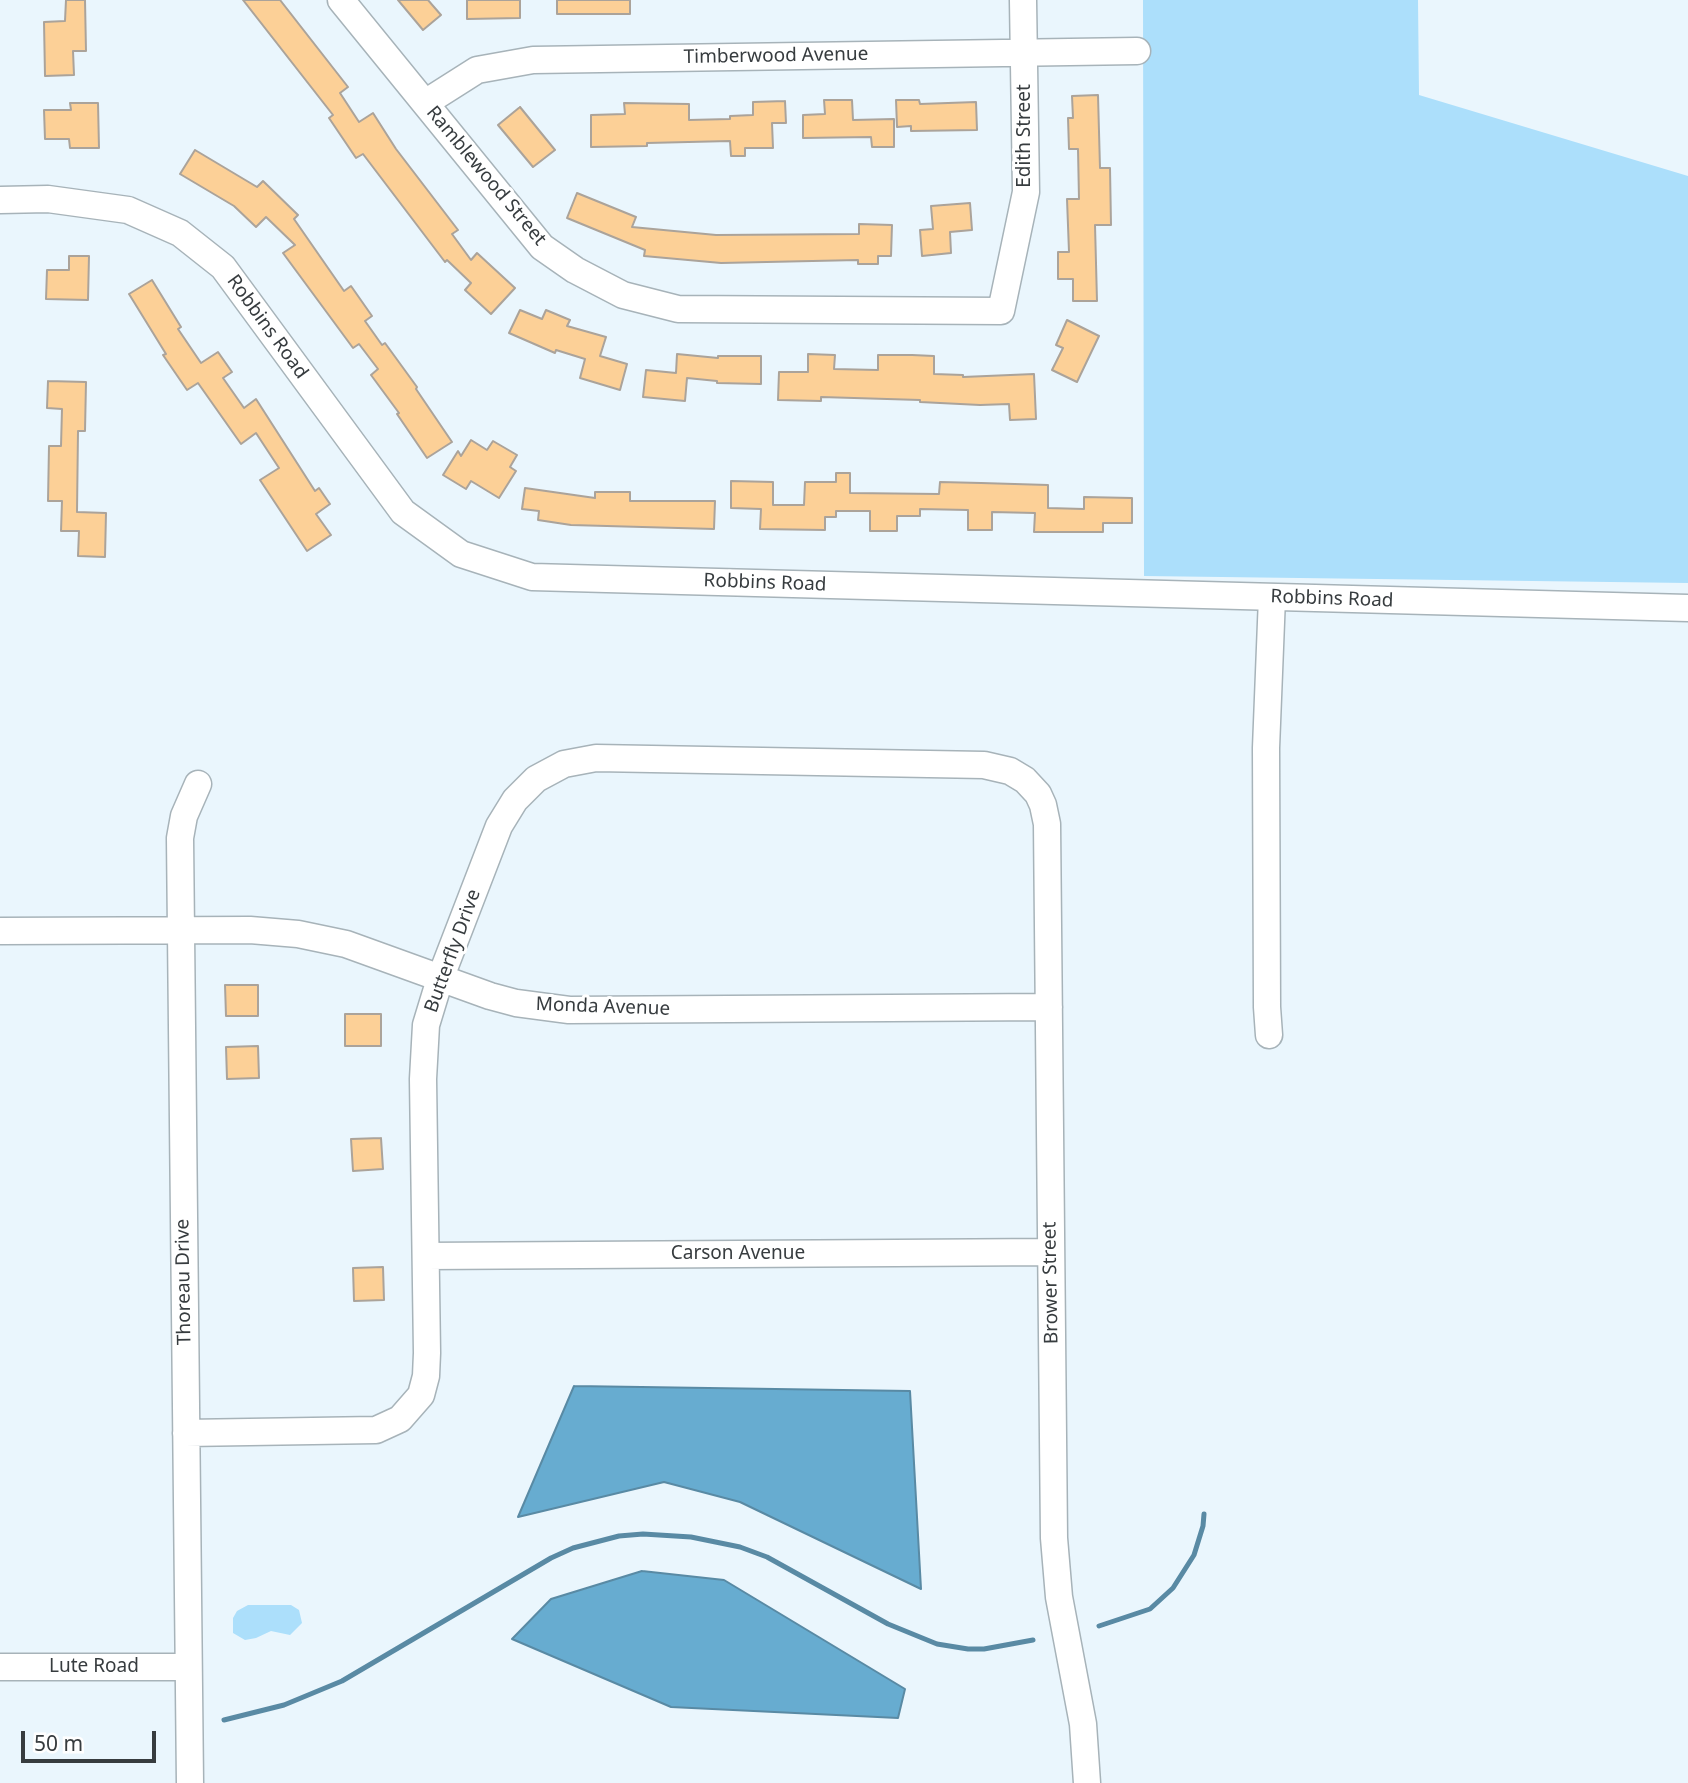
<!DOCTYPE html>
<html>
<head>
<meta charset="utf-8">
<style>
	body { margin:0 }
	#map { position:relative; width:1688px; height:1783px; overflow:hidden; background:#eaf6fd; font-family:"Noto Sans",sans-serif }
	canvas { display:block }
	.scale { position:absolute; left:21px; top:1731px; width:135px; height:32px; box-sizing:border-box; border:4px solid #373c3f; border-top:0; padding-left:9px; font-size:21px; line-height:24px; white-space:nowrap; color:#373c3f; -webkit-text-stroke:5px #fff; paint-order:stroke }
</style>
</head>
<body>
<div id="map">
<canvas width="1688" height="1783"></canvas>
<div class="scale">50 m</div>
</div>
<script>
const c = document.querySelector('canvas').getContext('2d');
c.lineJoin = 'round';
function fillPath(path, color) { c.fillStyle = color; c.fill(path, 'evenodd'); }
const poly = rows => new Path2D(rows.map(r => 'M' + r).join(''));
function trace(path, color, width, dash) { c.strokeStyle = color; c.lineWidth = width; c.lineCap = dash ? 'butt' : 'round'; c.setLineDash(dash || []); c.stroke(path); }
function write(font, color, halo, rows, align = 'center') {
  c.font = font + ' "Noto Sans",sans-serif'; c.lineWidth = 6; c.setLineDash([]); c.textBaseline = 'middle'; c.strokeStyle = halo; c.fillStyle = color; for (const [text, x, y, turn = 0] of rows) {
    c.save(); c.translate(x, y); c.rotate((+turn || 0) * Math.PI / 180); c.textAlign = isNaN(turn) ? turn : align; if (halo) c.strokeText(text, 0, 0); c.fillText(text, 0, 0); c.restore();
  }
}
const green = poly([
	[1143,0,1418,0,1419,95,1688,176,1688,583,1144,576],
	[248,1605,291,1605,299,1610,302,1623,290,1635,271,1631,256,1638,245,1640,233,1633,233,1618,237,1611]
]);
const water = poly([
	[574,1386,910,1391,921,1589,740,1502,664,1482,518,1517,574,1386],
	[642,1571,724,1580,905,1689,898,1718,671,1707,512,1639,551,1599,642,1571]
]);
const stream = poly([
	[1099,1626,1150,1609,1173,1588,1194,1555,1203,1526,1204,1514],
	[224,1720,284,1705,342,1681,551,1558,573,1548,619,1536,643,1534,691,1537,740,1547,767,1557,888,1624,937,1644,968,1649,984,1649,1033,1640]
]);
const building = poly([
	[66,0,85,0,86,51,73,51,74,75,45,76,44,22,65,21,66,0],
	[243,0,280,0,348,87,340,93,359,122,373,113,396,149,458,230,452,234,471,260,477,253,515,288,491,314,465,290,471,283,447,260,445,262,363,154,356,158,329,118,333,115,243,0],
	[398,0,428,0,441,15,423,30,398,0],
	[467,0,520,0,520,18,467,19,467,0],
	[557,0,630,0,630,14,557,14,557,0],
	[1098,95,1100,168,1110,168,1111,225,1095,225,1097,301,1073,301,1073,279,1058,279,1058,252,1069,252,1067,199,1079,199,1078,149,1069,149,1068,118,1073,118,1072,96,1098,95],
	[824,100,852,100,853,120,894,119,894,147,872,147,871,137,803,138,803,115,825,114,824,100],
	[896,100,919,100,920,104,976,102,977,130,911,131,911,126,897,127,896,100],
	[785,101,786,123,772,123,773,148,745,148,745,156,731,156,730,141,647,143,647,146,591,147,591,115,625,114,624,103,689,104,689,120,730,119,730,116,753,115,753,102,785,101],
	[70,103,98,103,99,148,70,148,69,139,45,139,44,110,71,110,70,103],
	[520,107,555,150,533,167,498,125,520,107],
	[195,150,257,187,263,181,298,215,294,219,344,291,351,286,372,316,365,321,382,345,385,343,417,387,416,389,452,442,427,458,397,414,399,413,371,375,378,369,359,344,353,348,283,253,295,245,266,217,256,227,234,206,180,174,195,150],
	[577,193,636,217,632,227,716,235,859,234,859,224,892,225,891,256,878,256,878,264,858,264,858,260,721,263,644,256,645,250,567,218,577,193],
	[970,203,972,230,950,232,951,253,922,256,920,230,933,229,931,206,970,203],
	[69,256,89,256,88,300,46,299,47,270,69,270,69,256],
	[152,280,181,327,178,329,201,363,218,352,232,372,223,378,244,408,256,399,315,491,319,488,330,504,316,514,331,535,307,551,260,480,279,468,256,433,241,444,198,383,187,390,163,355,166,354,129,294,152,280],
	[520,310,542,319,546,310,570,320,567,326,606,337,600,356,627,364,620,390,580,378,585,359,556,350,555,353,509,333,520,310],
	[1067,320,1099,336,1077,382,1052,370,1063,348,1056,345,1067,320],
	[677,354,718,358,718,356,761,356,761,384,717,383,717,381,687,378,685,401,643,397,646,370,676,373,677,354],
	[808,354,835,355,834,369,878,370,878,355,912,355,934,356,934,374,963,375,963,377,1034,374,1036,419,1010,420,1009,404,980,405,920,402,920,400,821,397,821,401,778,400,779,372,808,372,808,354],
	[48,381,86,382,85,431,78,431,77,512,106,513,105,557,78,556,79,531,61,531,62,501,48,501,49,446,61,446,62,409,47,408,48,381],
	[471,440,487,450,493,441,517,455,510,467,516,471,499,498,471,481,466,489,443,475,458,451,461,456,471,440],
	[836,473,850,473,850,493,939,494,940,482,981,483,1048,485,1048,508,1084,509,1084,497,1132,498,1132,523,1103,523,1103,532,1034,532,1035,513,992,512,992,530,968,530,968,510,920,509,920,516,897,516,897,531,870,531,870,511,836,511,836,517,825,517,825,530,760,529,761,509,731,508,731,481,773,482,773,505,804,505,805,482,836,482,836,473],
	[525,488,595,498,595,492,630,492,630,501,715,501,714,529,571,525,538,520,539,511,522,509,525,488],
	[225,985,258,985,258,1016,226,1016,225,985],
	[345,1014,381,1014,381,1046,345,1046,345,1014],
	[258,1046,259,1078,227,1079,226,1047,258,1046],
	[381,1138,383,1169,353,1171,351,1139,381,1138],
	[383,1267,384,1300,354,1301,353,1268,383,1267]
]);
const minor = poly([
	[341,0,542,247,575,270,623,295,678,309,1001,311,1026,192,1023,0],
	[425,103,477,70,533,60,1137,51],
	[0,200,48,199,128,210,180,233,223,267,403,512,461,554,532,577,1688,608],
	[0,931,250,930,298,934,346,944,490,996,516,1003,569,1010,1049,1007],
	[1269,1035,1267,1007,1266,748,1272,597],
	[426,1256,1051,1252],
	[186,1433,376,1430,400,1419,421,1395,426,1376,427,1353,423,1079,426,1025,440,979,499,826,515,800,536,779,564,764,596,758,984,765,1010,771,1025,780,1038,794,1043,805,1047,824,1054,1538,1059,1597,1083,1724,1087,1783],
	[0,1667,188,1667],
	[190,1783,180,838,184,816,198,784]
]);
const streetNames = [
	["Timberwood Avenue",776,56,-1],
	["Edith Street",1025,136,-90],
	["Ramblewood Street",486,176,50],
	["Robbins Road",267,327,54],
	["Robbins Road",765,583,2],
	["Robbins Road",1332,599,2],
	["Butterfly Drive",453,951,-70],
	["Monda Avenue",603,1007,2],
	["Carson Avenue",738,1254],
	["Thoreau Drive",184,1282,-91],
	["Brower Street",1051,1283,-91],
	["Lute Road",94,1667]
];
fillPath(green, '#acdffb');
fillPath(water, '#67acd0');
trace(water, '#598aa4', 2);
trace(stream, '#598aa4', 5);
fillPath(building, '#fcd097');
trace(building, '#aba39a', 2);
trace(minor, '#a7b3b9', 29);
trace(minor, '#fff', 26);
write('19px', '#373c3f', '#fff', streetNames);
</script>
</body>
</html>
